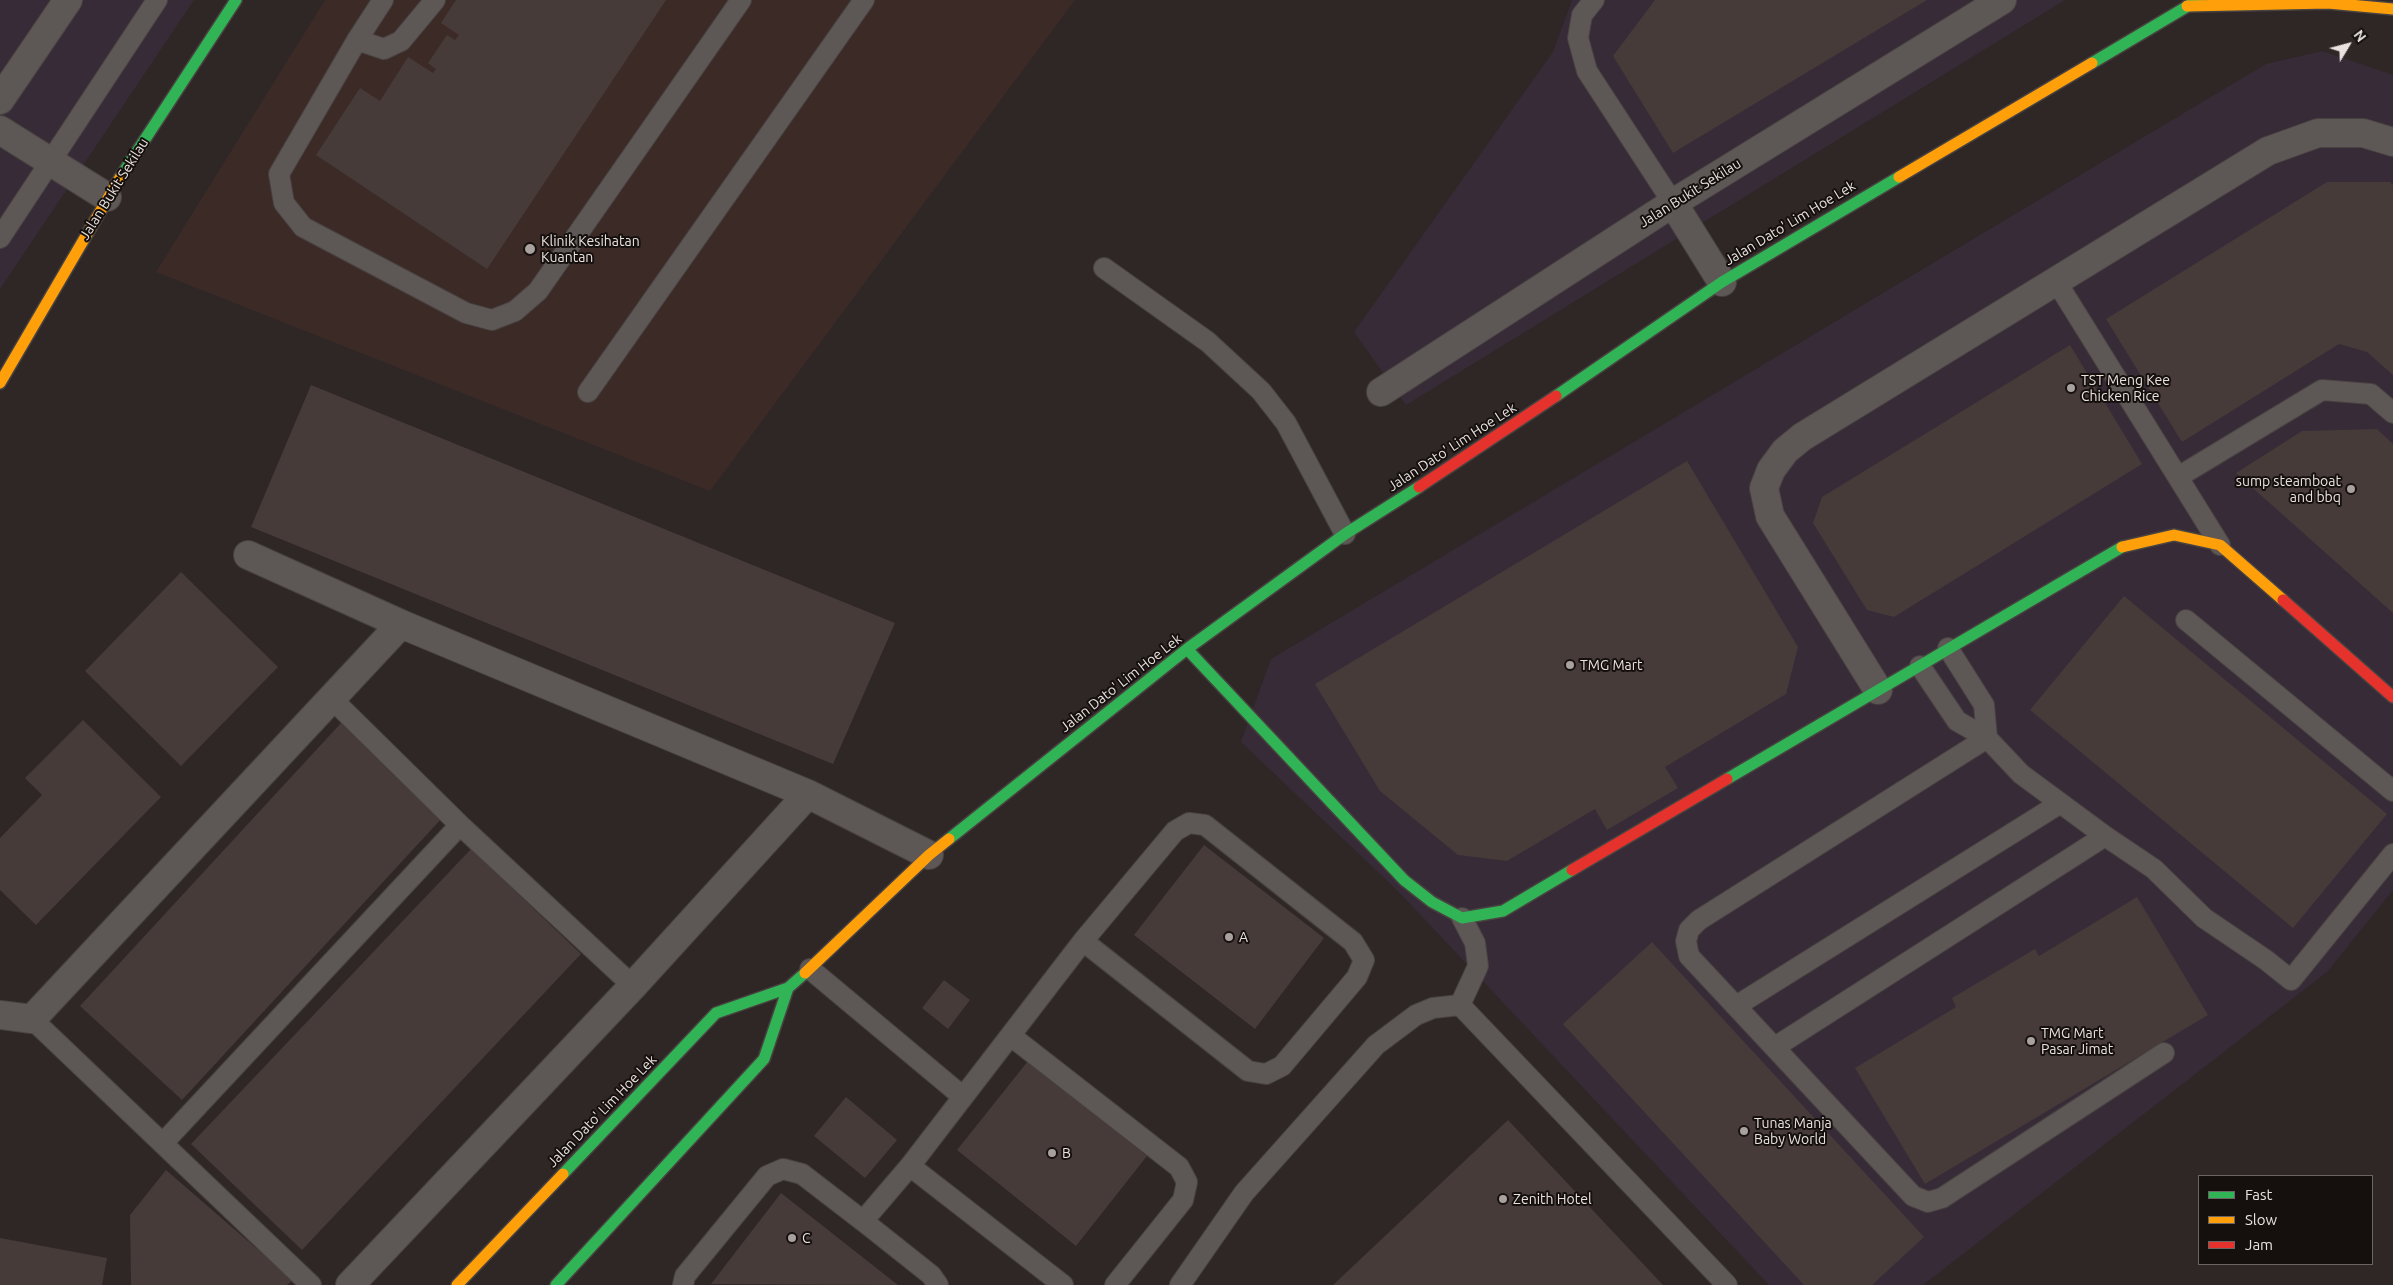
<!DOCTYPE html>
<html>
<head>
<meta charset="utf-8">
<style>
	body { margin:0 }
	#map { position:relative; width:2393px; height:1285px; overflow:hidden; background:#2e2726; font-family:Ubuntu,sans-serif }
	canvas { display:block }
	.legend { position:absolute; left:2198px; top:1175px; width:175px; height:90px; box-sizing:border-box; background:#15100e; border:1px solid #6a6462; margin:0; padding:6px 9px; list-style:none; font-size:15px; color:#eae2df }
	.legend li { display:flex; align-items:center; gap:10px; height:25px }
	.legend b { width:25px; border:1px solid #6a6462 }
	.north { position:absolute; left:2323px; top:20px; width:50px; height:50px; -webkit-text-stroke:4px #15100e; paint-order:stroke; rotate:53deg; font-size:14px; font-weight:700; line-height:20px; text-align:center; color:#eae2df }
	.north::after { content:''; display:block; margin:auto; width:18px; height:22px; background:#eae2df; clip-path:polygon(50% 0,100% 100%,50% 72%,0 100%) }
</style>
</head>
<body>
<div id="map">
<canvas width="2393" height="1285"></canvas>
<ul class="legend">
<li><b style="height:6px;background:#30b455"></b>Fast</li>
<li><b style="height:6px;background:#ff9f0a"></b>Slow</li>
<li><b style="height:6px;background:#e5322d"></b>Jam</li>
</ul>
<div class="north">N</div>
</div>
<script>
const c = document.querySelector('canvas').getContext('2d');
c.lineJoin = 'round';
function fillPath(path, color) { c.fillStyle = color; c.fill(path, 'evenodd'); }
const poly = rows => new Path2D(rows.map(r => 'M' + r).join(''));
function trace(path, color, width, dash) { c.strokeStyle = color; c.lineWidth = width; c.lineCap = dash ? 'butt' : 'round'; c.setLineDash(dash || []); c.stroke(path); }
function write(font, color, halo, rows, align = 'center') {
  c.font = font + ' Ubuntu,sans-serif'; c.lineWidth = 4; c.setLineDash([]); c.textBaseline = 'middle'; c.strokeStyle = halo; c.fillStyle = color; for (const [text, x, y, turn = 0] of rows) {
    c.save(); c.translate(x, y); c.rotate((+turn || 0) * Math.PI / 180); c.textAlign = isNaN(turn) ? turn : align; if (halo) c.strokeText(text, 0, 0); c.fillText(text, 0, 0); c.restore();
  }
}
const commercial = poly([
	[0,0,194,0,0,289],
	[1572,0,2065,0,1406,405,1354,332,1553,52],
	[2322,51,2393,75,2393,890,2327,972,1923,1285,1769,1285,1398,891,1241,742,1271,659,2266,64]
]);
const medical = poly([
	[325,0,1075,0,710,491,156,272]
]);
const building = poly([
	[456,0,666,0,487,269,316,155,360,88,380,101,408,57,433,73,436,69,428,63,447,35,455,40,459,35,441,23],
	[1655,0,1927,0,1673,153,1613,56],
	[2327,182,2390,182,2393,185,2393,375,2367,352,2339,344,2182,442,2106,319],
	[2070,345,2142,464,1894,617,1867,610,1813,523,1822,497],
	[311,385,895,623,833,764,251,527],
	[2377,429,2393,444,2393,613,2236,473,2302,431],
	[1687,461,1798,647,1786,694,1665,767,1678,788,1607,830,1595,809,1507,861,1458,855,1380,791,1315,684],
	[181,572,278,667,181,766,85,671],
	[2124,596,2387,814,2293,928,2030,710],
	[83,720,161,797,36,925,0,890,0,838,42,795,25,778],
	[341,723,443,817,182,1100,80,1006],
	[1204,845,1324,938,1255,1029,1134,935],
	[471,849,581,954,302,1250,191,1144],
	[2137,897,2208,1015,1925,1184,1855,1068,1956,1007,1952,998,2035,949,2039,956],
	[1652,942,1924,1237,1872,1285,1804,1285,1563,1024],
	[944,980,970,1000,948,1029,922,1008],
	[1028,1061,1147,1156,1076,1246,957,1150],
	[846,1097,897,1140,865,1178,814,1136],
	[1508,1120,1663,1285,1333,1285],
	[166,1170,293,1280,287,1285,131,1285,130,1215],
	[781,1193,898,1285,711,1284],
	[0,1238,107,1258,102,1285,0,1285]
]);
const lane = poly([
	[383,0,357,40,279,174,284,203,303,227,466,313,492,320,515,311,538,291,741,0],
	[1594,0,1582,15,1578,38,1587,71,1673,203],
	[357,40,384,49,401,41,435,0],
	[0,238,157,0],
	[1104,268,1208,342,1261,391,1286,423,1345,534],
	[2056,281,2220,545],
	[588,392,864,0],
	[2178,477,2322,390,2371,394,2393,413],
	[2186,620,2393,791],
	[1920,666,1957,721,1987,738,1984,705,1948,648],
	[332,699,460,825,633,986],
	[810,969,962,1096],
	[1460,1005,1727,1285],
	[1460,1005,1478,966,1475,943,1462,918],
	[1736,1006,2059,804],
	[32,1019,311,1285],
	[1011,1036,1179,1167,1187,1182,1183,1200,1115,1285],
	[1775,1047,2105,836],
	[2164,1053,1942,1198,1928,1202,1913,1196,1689,956,1686,941,1689,930,1699,920,1987,738,2021,774,2105,836,2154,869,2204,918,2266,960,2291,980,2393,854],
	[163,1143,460,825],
	[910,1166,1063,1285],
	[863,1221,931,1275,938,1285],
	[683,1285,685,1276,767,1176,783,1169,802,1174,863,1221,910,1166,1083,941,1248,1071,1266,1074,1282,1066,1357,977,1364,960,1353,942,1205,825,1189,823,1175,831,1083,941],
	[1180,1285,1244,1193,1376,1045,1416,1015,1433,1008,1460,1005]
]);
const street = poly([
	[0,100,68,0],
	[0,130,107,197],
	[1673,203,1722,282],
	[1381,392,1673,203,2002,0],
	[248,555,401,624,808,794,929,855],
	[1878,690,1770,516,1764,488,1771,470,1785,451,1802,437,2268,151,2318,133,2363,133,2393,142],
	[0,1015,32,1019,401,624],
	[350,1285,633,986,808,794]
]);
const fast = poly([
	[2092,63,2198,0],
	[121,176,236,0],
	[1556,396,1722,282,1899,177],
	[1187,649,1404,880,1432,902,1462,918,1503,911,1572,870],
	[1727,779,2122,547],
	[949,839,1187,649,1345,534,1419,487],
	[563,1174,716,1013,788,988,805,973],
	[556,1285,764,1059,788,988]
]);
const slow = poly([
	[2187,6,2328,3,2393,9],
	[1899,177,2092,63],
	[0,383,121,176],
	[2122,547,2174,535,2220,545,2283,600],
	[805,973,929,855,949,839],
	[457,1285,563,1174]
]);
const jam = poly([
	[1419,487,1556,396],
	[2283,600,2393,697],
	[1572,870,1727,779]
]);
const markers = [
	[530,249,6,"#a8a19e"],
	[2071,388,5,"#a8a19e"],
	[2351,489,5,"#a8a19e"],
	[1570,665,5,"#a8a19e"],
	[1229,937,5,"#a8a19e"],
	[2031,1041,5,"#a8a19e"],
	[1744,1131,5,"#a8a19e"],
	[1052,1153,5,"#a8a19e"],
	[1503,1199,5,"#a8a19e"],
	[792,1238,5,"#a8a19e"]
];
const streetNames = [
	["Jalan Bukit Sekilau",114,189,-58],
	["Jalan Bukit Sekilau",1690,193,-32],
	["Jalan Dato' Lim Hoe Lek",1790,223,-31],
	["Jalan Dato' Lim Hoe Lek",1452,447,-33],
	["Jalan Dato' Lim Hoe Lek",1121,683,-38],
	["Jalan Dato' Lim Hoe Lek",602,1111,-46]
];
const poiNames = [
	["Klinik Kesihatan",541,241],
	["Kuantan",541,257],
	["TST Meng Kee",2081,380],
	["Chicken Rice",2081,396],
	["sump steamboat",2341,481,"right"],
	["and bbq",2341,497,"right"],
	["TMG Mart",1580,665],
	["A",1239,937],
	["TMG Mart",2041,1033],
	["Pasar Jimat",2041,1049],
	["Tunas Manja",1754,1123],
	["Baby World",1754,1139],
	["B",1062,1153],
	["Zenith Hotel",1513,1199],
	["C",802,1238]
];
fillPath(commercial, '#362b37');
fillPath(medical, '#3c2a27');
fillPath(building, '#463b38');
trace(lane, '#484341', 22);
trace(street, '#484341', 30);
trace(fast, '#484341', 14);
trace(slow, '#484341', 14);
trace(jam, '#484341', 14);
trace(lane, '#5d5756', 20);
trace(street, '#5d5756', 28);
trace(fast, '#30b455', 11);
trace(slow, '#ff9f0a', 11);
trace(jam, '#e5322d', 11);
for (const [x, y, r, color] of markers) { const dot = new Path2D(); dot.arc(x, y, r, 0, 2 * Math.PI); c.fillStyle = color; c.fill(dot); trace(dot, '#15100e', 2); }
write('14px', '#eae2df', '#15100e', streetNames);
write('14px', '#eae2df', '#15100e', poiNames, 'left');
</script>
</body>
</html>
